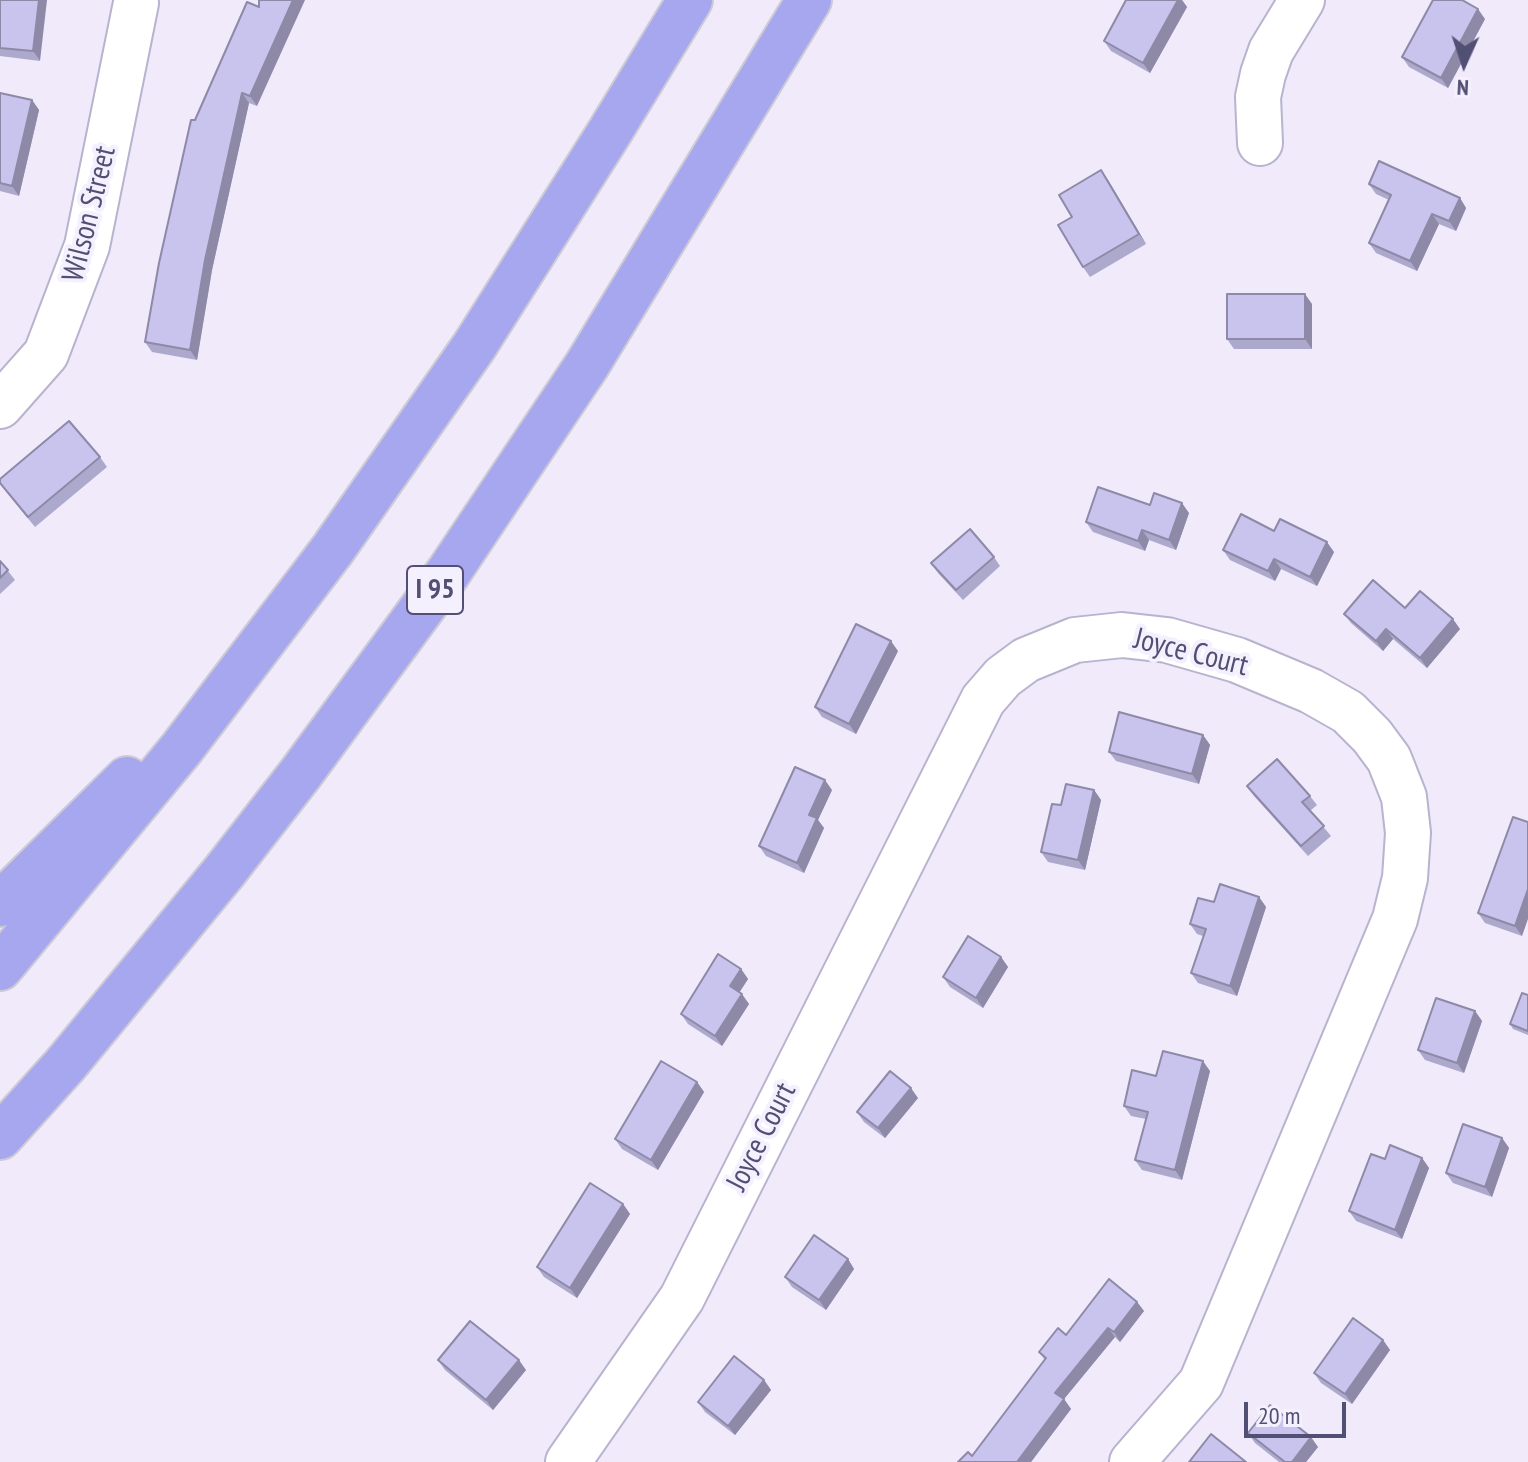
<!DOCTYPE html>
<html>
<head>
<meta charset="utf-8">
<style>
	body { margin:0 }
	#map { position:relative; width:1528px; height:1462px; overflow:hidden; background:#f0eafb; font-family:"PT Sans Narrow",sans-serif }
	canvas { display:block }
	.north { position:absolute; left:1424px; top:24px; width:80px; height:80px; -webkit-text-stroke:6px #f5f0fe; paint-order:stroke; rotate:183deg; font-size:22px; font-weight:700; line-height:32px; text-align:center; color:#524f74 }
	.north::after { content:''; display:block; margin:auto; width:28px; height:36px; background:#524f74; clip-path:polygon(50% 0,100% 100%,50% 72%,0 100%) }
	.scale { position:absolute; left:1244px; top:1402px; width:102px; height:36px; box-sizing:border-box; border:4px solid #524f74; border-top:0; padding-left:10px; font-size:24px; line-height:28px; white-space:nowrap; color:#524f74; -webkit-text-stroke:6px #f5f0fe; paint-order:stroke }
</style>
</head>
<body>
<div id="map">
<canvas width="1528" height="1462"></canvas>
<div class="north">N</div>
<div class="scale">20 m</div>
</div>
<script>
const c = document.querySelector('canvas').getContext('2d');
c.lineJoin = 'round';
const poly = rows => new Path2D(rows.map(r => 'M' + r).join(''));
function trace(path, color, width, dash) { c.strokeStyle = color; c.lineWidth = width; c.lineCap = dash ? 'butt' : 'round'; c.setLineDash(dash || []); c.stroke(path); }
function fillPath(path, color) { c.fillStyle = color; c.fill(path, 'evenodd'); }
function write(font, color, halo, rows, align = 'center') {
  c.font = font + ' "PT Sans Narrow",sans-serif'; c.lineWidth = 8; c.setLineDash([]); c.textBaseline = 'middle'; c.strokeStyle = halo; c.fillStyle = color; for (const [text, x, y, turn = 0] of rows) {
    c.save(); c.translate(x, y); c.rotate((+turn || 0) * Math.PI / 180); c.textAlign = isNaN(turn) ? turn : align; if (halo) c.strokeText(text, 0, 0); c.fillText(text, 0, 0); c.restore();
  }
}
const minor = poly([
	[1260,143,1258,97,1263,74,1271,51,1302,0],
	[0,406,46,354,87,246,136,3],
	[568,1462,682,1298,983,700,1003,677,1026,660,1075,640,1122,635,1167,640,1237,660,1311,691,1348,712,1372,736,1389,759,1404,797,1408,833,1405,878,1395,919,1201,1383,1132,1462]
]);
const highway = poly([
	[0,904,127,779],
	[0,968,182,748,333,549,475,345,609,133,690,0],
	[0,1137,65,1065,224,872,301,773,448,573,587,365,809,0]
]);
const wall = poly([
	[0,0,40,61,0,56],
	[1126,0,1182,0,1187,7,1150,73,1111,51,1104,41],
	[259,7,257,106,249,103,212,270,197,360,152,352,145,342,195,120],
	[1485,19,1448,88,1409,67,1402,57],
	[0,93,32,100,39,110,19,196,0,191],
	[1108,180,1146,244,1090,277,1083,267,1072,217],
	[1369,184,1460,198,1466,208,1456,231,1439,224,1417,271,1376,253,1369,243,1389,200,1376,194],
	[1312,304,1312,349,1234,349,1227,339],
	[100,457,107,467,35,527,0,484],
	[1150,505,1189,513,1176,550,1149,540,1145,551,1093,532,1086,522],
	[1274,531,1334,552,1317,586,1281,569,1275,581,1230,560,1223,550],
	[994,557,1000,566,963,600,938,573,931,563],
	[0,561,15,580,0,594],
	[1405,608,1460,629,1427,668,1393,639,1383,651,1351,623,1344,614],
	[898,651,856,734,822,717,815,707],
	[1203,735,1210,745,1199,784,1116,761,1109,752],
	[1247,786,1310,796,1317,805,1310,811,1331,836,1308,856,1254,796],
	[832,790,818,820,824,828,804,873,766,856,759,846],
	[1094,790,1101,800,1085,870,1048,862,1041,852,1061,805],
	[1513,817,1522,936,1485,923,1478,913],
	[1259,897,1266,907,1237,996,1198,983,1191,973,1203,936,1197,934,1190,924,1214,902],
	[1001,957,1008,967,983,1008,950,987,943,977],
	[741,969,748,979,739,993,749,1004,722,1046,688,1024,681,1014],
	[1528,995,1528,1035,1513,1029,1510,1024],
	[1475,1011,1482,1021,1464,1073,1425,1060,1418,1050],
	[1210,1071,1182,1180,1142,1170,1135,1160,1146,1119,1131,1116,1124,1106,1156,1076],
	[697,1082,704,1092,658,1170,622,1149,615,1139],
	[918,1098,885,1138,864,1122,857,1112],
	[1502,1138,1509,1148,1492,1197,1453,1183,1446,1173],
	[1422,1158,1429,1168,1402,1239,1356,1221,1349,1211,1385,1159],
	[623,1204,630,1214,577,1298,544,1277,537,1267],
	[848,1259,854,1269,826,1310,792,1287,785,1277],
	[1137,1302,1144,1311,1120,1342,1115,1337,1064,1399,1071,1409,1031,1462,958,1462,972,1456,1045,1360,1039,1352,1066,1335],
	[1383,1340,1390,1350,1352,1404,1321,1383,1314,1373],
	[438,1360,526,1370,493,1410,445,1370],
	[764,1380,771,1390,735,1435,705,1412,698,1402],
	[1248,1433,1318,1447,1306,1462,1279,1462,1255,1443]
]);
const shadedWall = poly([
	[39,0,47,0,40,61,33,51],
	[293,0,305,0,257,106,250,96],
	[1178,0,1182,0,1187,7,1150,73,1143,63],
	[1478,9,1485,19,1448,88,1441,78],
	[242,93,249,103,212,270,197,360,190,350,205,260],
	[32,100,39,110,19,196,12,186],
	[1101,170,1108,180,1146,244,1139,234],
	[1460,198,1466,208,1456,231,1449,221],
	[1432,214,1439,224,1417,271,1410,261],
	[1305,294,1312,304,1312,349,1305,339],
	[1182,503,1189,513,1176,550,1169,540],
	[1142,530,1149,540,1145,551,1138,541],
	[1327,542,1334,552,1317,586,1310,577],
	[1274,559,1281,569,1275,581,1268,571],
	[1453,619,1460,629,1427,668,1420,658],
	[1386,629,1393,639,1383,651,1376,641],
	[891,641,898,651,856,734,849,724],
	[1203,735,1210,745,1199,784,1192,774],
	[825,780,832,790,818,820,824,828,804,873,797,863,809,815],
	[1094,790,1101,800,1085,870,1078,860],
	[1528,889,1528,919,1522,936,1515,926],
	[1259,897,1266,907,1237,996,1230,986],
	[1001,957,1008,967,983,1008,976,998],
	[741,969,748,979,737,996,730,986],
	[742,994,749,1004,722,1046,715,1036],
	[1475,1011,1482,1021,1464,1073,1457,1063],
	[1203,1061,1210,1071,1182,1180,1175,1170],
	[697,1082,704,1092,658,1170,651,1160],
	[911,1088,918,1098,885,1138,878,1128],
	[1502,1138,1509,1148,1492,1197,1485,1187],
	[1422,1158,1429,1168,1402,1239,1395,1230],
	[623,1204,630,1214,577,1298,570,1288],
	[848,1259,854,1269,826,1310,819,1300],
	[1137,1302,1144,1311,1120,1342,1114,1332],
	[1108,1328,1115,1337,1064,1399,1071,1409,1031,1462,1017,1462,1055,1393],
	[1383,1340,1390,1350,1352,1404,1345,1394],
	[519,1360,526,1370,493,1410,486,1400],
	[764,1380,771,1390,735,1435,728,1426],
	[1311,1437,1318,1447,1306,1462,1292,1462]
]);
const building = poly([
	[0,0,39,0,33,51,0,48,0,0],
	[259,0,293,0,250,96,242,93,205,260,190,350,145,342,159,263,191,120,195,120,247,2,259,7,259,0],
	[1126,0,1178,0,1143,63,1104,41,1126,0],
	[1433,0,1462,0,1478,9,1441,78,1402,57,1433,0],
	[0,93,32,100,12,186,0,183,0,93],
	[1379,161,1460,198,1449,221,1432,214,1410,261,1369,243,1391,195,1369,184,1379,161],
	[1101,170,1139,234,1083,267,1058,225,1072,217,1059,195,1101,170],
	[1227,294,1305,294,1305,339,1227,339,1227,294],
	[69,421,100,457,28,517,0,483,0,479,69,421],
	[1098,487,1150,505,1154,493,1182,503,1169,540,1142,530,1138,541,1086,522,1098,487],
	[1241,514,1274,531,1280,519,1327,542,1310,577,1274,559,1268,571,1223,550,1241,514],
	[970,529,994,557,956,590,931,563,970,529],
	[0,561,8,570,0,578,0,561],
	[1373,580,1405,608,1420,591,1453,619,1420,658,1386,629,1376,641,1344,614,1373,580],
	[856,624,891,641,849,724,815,707,856,624],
	[1119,712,1203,735,1192,774,1109,752,1119,712],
	[1277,759,1310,796,1302,802,1324,826,1301,846,1247,786,1277,759],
	[795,767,825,780,809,815,817,818,797,863,759,846,795,767],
	[1066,784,1094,790,1078,860,1041,852,1052,804,1061,805,1066,784],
	[1513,817,1528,822,1528,889,1515,926,1478,913,1513,817],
	[1220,884,1259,897,1230,986,1191,973,1206,929,1190,924,1198,898,1214,902,1220,884],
	[968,936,1001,957,976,998,943,977,968,936],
	[718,954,741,969,730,986,742,994,715,1036,681,1014,718,954],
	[1522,993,1528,995,1528,1031,1510,1024,1522,993],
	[1436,998,1475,1011,1457,1063,1418,1050,1436,998],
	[1163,1051,1203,1061,1175,1170,1135,1160,1148,1112,1124,1106,1132,1070,1156,1076,1163,1051],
	[661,1061,697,1082,651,1160,615,1139,661,1061],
	[890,1071,911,1088,878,1128,857,1112,890,1071],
	[1463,1124,1502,1138,1485,1187,1446,1173,1463,1124],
	[1390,1145,1422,1158,1395,1230,1349,1211,1371,1154,1385,1159,1390,1145],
	[590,1183,623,1204,570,1288,537,1267,590,1183],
	[814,1235,848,1259,819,1300,785,1277,814,1235],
	[1109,1279,1137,1302,1114,1332,1108,1328,1055,1393,1064,1399,1017,1462,958,1462,968,1452,972,1456,1046,1358,1039,1352,1058,1328,1066,1335,1109,1279],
	[1353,1318,1383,1340,1345,1394,1314,1373,1353,1318],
	[470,1321,519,1360,486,1400,438,1360,470,1321],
	[734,1356,764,1380,728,1426,698,1402,734,1356],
	[1270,1405,1311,1437,1292,1462,1285,1462,1248,1433,1270,1405],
	[1211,1434,1246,1462,1189,1462,1211,1434]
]);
const shields = [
	[435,590,56]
];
const shieldNames = [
	["I 95",435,590]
];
const streetNames = [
	["Wilson Street",90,214,-76],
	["Joyce Court",1191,653,14],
	["Joyce Court",762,1137,-63]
];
trace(minor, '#b8b3ce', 48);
trace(highway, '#cbcad5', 48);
trace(minor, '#fff', 44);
trace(highway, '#a7a7ef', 44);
fillPath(wall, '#ada9cd');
fillPath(shadedWall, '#8d89a7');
fillPath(building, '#c9c4ee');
trace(building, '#8d89a7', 2);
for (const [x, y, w] of shields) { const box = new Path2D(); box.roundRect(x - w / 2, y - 24, w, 48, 6); c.fillStyle = '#f5f0fe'; c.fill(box); trace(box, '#524f74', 2); }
write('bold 28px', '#524f74', null, shieldNames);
write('30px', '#524f74', '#f5f0fe', streetNames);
</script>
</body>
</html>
